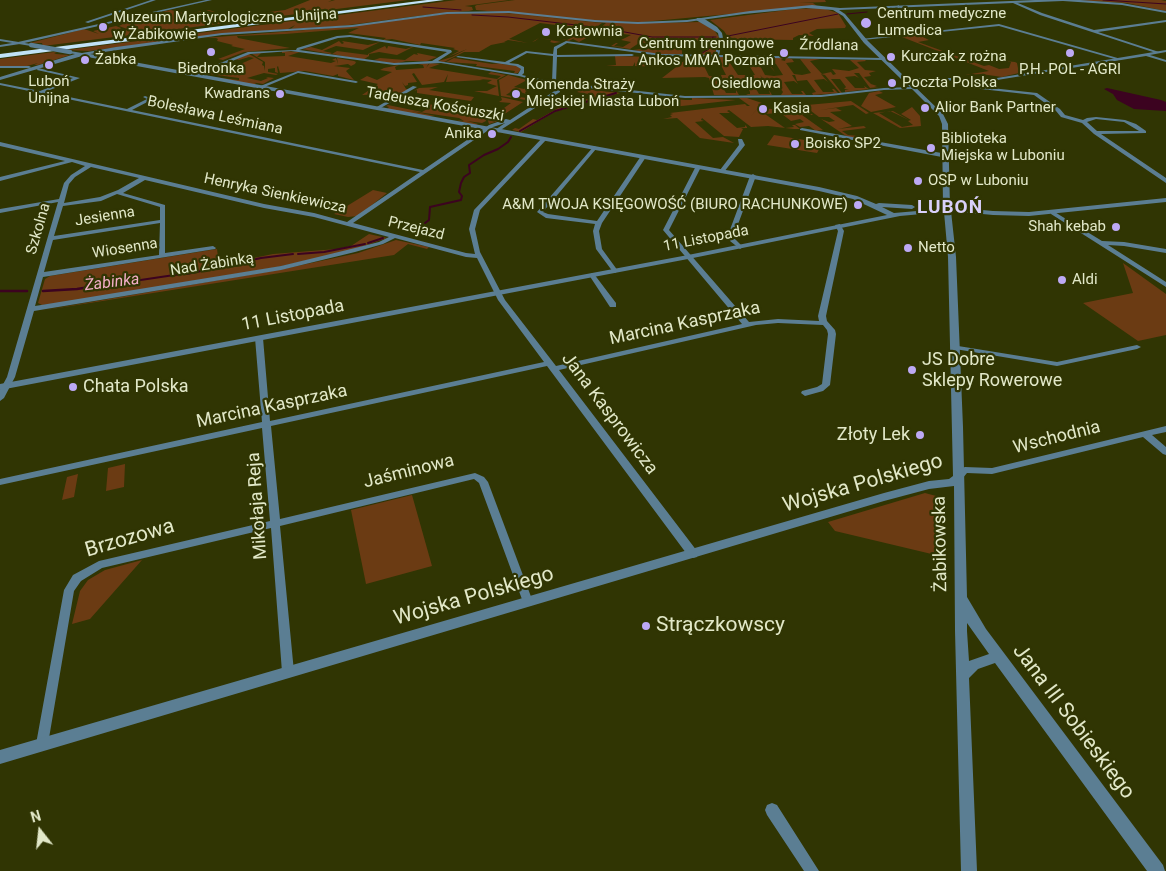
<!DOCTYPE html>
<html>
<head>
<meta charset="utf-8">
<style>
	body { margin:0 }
	#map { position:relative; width:1166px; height:871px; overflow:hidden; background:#303503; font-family:Roboto,sans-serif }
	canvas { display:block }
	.north { position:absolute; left:15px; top:806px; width:50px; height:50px; -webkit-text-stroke:4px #303503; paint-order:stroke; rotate:344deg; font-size:14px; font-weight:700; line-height:20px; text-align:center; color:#e2e8c8 }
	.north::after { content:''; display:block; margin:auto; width:18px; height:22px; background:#e2e8c8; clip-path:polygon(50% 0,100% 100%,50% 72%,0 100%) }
</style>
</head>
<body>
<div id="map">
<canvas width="1166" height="871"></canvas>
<div class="north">N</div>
</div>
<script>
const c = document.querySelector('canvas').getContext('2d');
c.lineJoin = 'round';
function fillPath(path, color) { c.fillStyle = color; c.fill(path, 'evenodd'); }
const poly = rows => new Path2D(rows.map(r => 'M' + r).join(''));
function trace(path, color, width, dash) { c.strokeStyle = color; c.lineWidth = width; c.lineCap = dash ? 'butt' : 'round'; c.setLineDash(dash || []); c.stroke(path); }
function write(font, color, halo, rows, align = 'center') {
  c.font = font + ' Roboto,sans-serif'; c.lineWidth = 4.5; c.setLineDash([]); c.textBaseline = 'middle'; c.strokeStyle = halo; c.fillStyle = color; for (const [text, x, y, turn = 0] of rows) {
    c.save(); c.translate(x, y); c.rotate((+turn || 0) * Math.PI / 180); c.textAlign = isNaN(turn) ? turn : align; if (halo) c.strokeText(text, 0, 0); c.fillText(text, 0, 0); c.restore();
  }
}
const green = poly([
	[310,0,332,0,328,2,335,0,408,0,43,46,42,43,30,43,84,29,99,34,93,31,116,26,121,28,118,31,130,30,119,26,123,24,117,22,171,10,187,14,202,11,205,11,203,13,220,17,225,16,206,10,209,10,231,17,285,10],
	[456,0,509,0,465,6,472,7,473,10,469,11,425,15,341,26,291,29,295,25,288,29,205,36,89,51,67,50],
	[515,0,825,0,826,2,799,3,813,3,817,6,642,22,602,21,476,10,475,6,477,5],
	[1074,0,1161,0,1166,1,1166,11,1126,3],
	[822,8,838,13,846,26,845,28,817,29,809,33,814,36,799,35,793,38,793,40,732,39,728,42,728,37,724,31,710,20,794,9],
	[489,12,505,13,523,14,618,23,662,23,691,21,697,21,661,23,700,22,714,30,719,37,715,54,712,55,697,55,709,49,711,42,684,40,668,42,661,40,657,42,670,48,682,49,682,54,656,54,633,50,649,48,645,43,638,42,639,43,630,49,611,46,616,43,618,43,614,46,623,47,631,42,621,40,631,35,615,33,609,35,611,34,608,31,599,29,606,23,503,13,602,23,588,33,599,31,579,42,573,39,578,36,569,41,561,39,567,40,580,33,575,31,580,28,540,23,509,39,528,43,530,42,532,42,539,38,561,42,554,43,550,42,552,40,539,38,535,41,532,42,530,42,528,43,508,40,504,42,506,42,491,45,479,52,464,52,444,62,438,61,452,57,467,49,448,57,459,51,453,49,455,48,421,43,420,45,392,39,383,40,386,38,348,33,359,28,285,34,237,36,238,38,290,48,244,52,223,60,218,59,245,49,231,46,233,45,217,41,218,39,216,38,204,38,344,27,445,14],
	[917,34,929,40,918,42,984,66,989,65,999,69,1009,68,1011,62,1004,61,1015,62,1017,63,1019,73,1002,77,981,74,965,75,989,71,902,37],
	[339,41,342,44,344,43,342,41,368,45,380,42,363,50,336,46,323,51,332,53,330,54,302,49,311,47,322,50],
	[385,46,387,49,388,46,406,49,415,46,397,55,379,52,369,54,369,56,363,60,332,54,337,51,368,55,368,54,374,51],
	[282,51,300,52,288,56,331,63,336,61,332,60,336,58,338,64,337,58,354,61,356,62,355,64,351,66,348,64,334,66,350,68,346,71,354,80,338,76,338,74,333,76,305,71,280,73,278,66,277,67,278,73,275,72,275,68,268,69,268,72,278,74,276,75,264,73,247,78,261,81,268,78,266,77,274,78,263,84,245,81,256,83,254,85,204,76,239,80,239,78,201,73,216,68,220,69,209,72,223,74,229,72,228,70,233,71,233,74,240,68,228,67,230,66,227,65,219,66,227,63,236,66,254,58,249,57,239,60,235,59,249,54,263,62,262,65,264,66,265,71,265,62,252,54,261,53,257,57,285,56,285,53,282,53],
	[54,52,57,52,54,53,56,54,70,55,38,65,34,65,38,63,27,66,0,66,0,59],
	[417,53,437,57,442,55,427,61,406,61,395,64,374,60,380,58,405,60,414,54,418,55],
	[656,55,681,58,668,63,665,58,667,57,662,57,666,66,660,67,635,66,635,62,633,66,606,66,616,65,615,56,654,57,650,56],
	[689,57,704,57,709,59,713,63,703,64,709,76,719,77,719,75,720,78,722,78,721,75,726,75,721,65,718,65,712,57,728,57,723,60,735,57,740,62,730,63,738,75,748,75,745,80,749,76,753,76,751,75,755,75,747,62,740,59,741,58,765,58,775,72,766,62,758,62,765,75,774,76,783,75,776,64,772,63,770,58,784,58,781,60,785,61,786,58,792,59,794,62,786,63,794,74,802,75,811,73,800,59,820,59,810,61,822,74,831,72,833,75,836,74,832,69,849,71,859,68,850,60,865,60,866,61,857,62,865,70,876,71,869,73,871,76,864,77,871,84,877,86,874,87,879,87,870,88,859,73,854,73,859,78,855,76,845,77,855,88,865,88,864,86,869,89,845,92,845,90,849,89,844,89,846,87,840,79,831,79,842,93,840,93,825,75,821,74,828,82,824,79,814,80,823,92,834,92,832,89,834,89,838,93,813,95,812,93,816,92,807,80,797,81,795,75,792,75,798,84,794,81,784,82,792,94,803,94,801,91,803,91,806,95,781,95,783,92,778,85,772,81,765,81,760,75,765,84,762,81,752,82,759,94,770,94,769,90,772,95,748,95,746,94,750,94,750,92,745,82,736,82,740,89,738,89,736,82,730,76,728,77,733,83,730,81,720,82,726,93,736,93,736,90,739,95,714,95,709,78,705,77,662,78],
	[454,58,492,64,503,63,502,64,517,66,521,69,518,73,514,73,515,71,476,66,477,64,446,62],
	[429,63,426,68,430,63,440,64,429,68,497,79,501,76,488,74,491,72,506,75,497,80,499,96,474,91,487,91,497,86,487,83,492,80,480,79,483,80,446,82,448,74,444,82,422,85,414,73,412,74,417,82,408,83,408,85,405,86,402,82,406,89,410,89,403,93,362,95,378,84,360,80,367,76,377,80,392,72,380,70,384,68,399,65,395,67,396,70,424,68,423,65,418,64],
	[508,75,527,80,514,87,524,89,532,83,538,84,530,82,541,83,525,92,526,94,515,90,515,92,512,91,506,95,540,100,538,102,501,96,503,95,501,96,499,80],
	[438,87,429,90,474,97,471,101,417,93,417,90,414,91,419,88],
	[583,89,620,93,554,112,521,132,512,130,515,128,519,129,533,119,537,120,560,107,590,98,595,95,577,92],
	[879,91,883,93,875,95,896,107,871,112,861,106,869,93],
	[410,95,414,95,407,96,402,99,476,113,483,109,484,111,480,113,484,112,486,121,482,123,467,121,478,124,476,125,456,120,464,121,459,118,411,111,435,116,425,116,387,109,389,107,386,106,388,105,422,112,429,108,397,102,392,103,405,96],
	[501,97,523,102,500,117,505,119,489,124,485,111,497,113,511,103,499,102,502,100],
	[658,98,686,100,692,100,692,98,736,100,664,108],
	[739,98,747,98,762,103,758,104,760,106,748,119,758,108,772,109,778,113,765,114,785,128,794,127,792,125,795,125,800,129,794,129,768,126,751,127,729,110,727,111,730,113,719,113,737,128,745,127,745,125,747,127,747,128,741,128,743,129,739,137,724,136,702,118,701,120,704,121,695,122,713,138,723,137,734,143,700,138,677,118,663,119,672,117,670,115,673,114,670,113,745,104,747,106,750,106],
	[851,101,869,113,866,114,853,105,820,110,836,108,842,111,830,112,852,126,838,129,864,126,866,128,842,131,848,135,859,136,866,140,849,138,821,119,829,122,835,121,829,117,819,117,811,111,808,111,813,115,802,115,823,130,816,131,809,126,800,127,795,124,804,122,800,119,791,121,769,104,774,108],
	[912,107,920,116,921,126,900,128,873,113,893,111,909,120,890,111,879,113,902,127,913,125,908,121,911,120,901,114],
	[774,135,823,143,817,153,767,145],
	[373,190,387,193,358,216,348,217,334,214],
	[369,234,387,238,352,250,278,267,60,303,42,305,38,303,45,279,50,276,217,249,219,265,273,254,337,249,351,246],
	[396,240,429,247,427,249,408,244,394,255,39,311,283,269,358,253],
	[1123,263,1166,294,1166,335,1138,341,1083,303,1133,293],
	[125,464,124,487,106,491,108,468],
	[78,474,74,497,62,500,67,477],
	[925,493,940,497,940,556,835,531,828,522],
	[412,495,432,566,366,584,351,510],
	[142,560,90,619,72,624,80,591,88,580,105,570]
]);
const water = poly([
	[1107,88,1161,100,1166,102,1166,111,1134,109,1117,100,1113,94,1104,89]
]);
const streamFar2 = poly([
	[1103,0,1166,4],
	[423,7,461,10],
	[847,14,867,12],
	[472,15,508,17,593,27],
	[603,28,652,37,716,37],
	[728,36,838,14],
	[699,55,709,49,713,37]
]);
const streamFar1 = poly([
	[520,131,555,111,616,93],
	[425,223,429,220,430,207,461,200,462,196,459,192,461,183,464,177,470,173,469,165,484,155,498,149,508,142,511,137],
	[368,243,383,238],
	[298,254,324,252,365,244],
	[187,274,261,258,293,254],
	[107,285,181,274]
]);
const stream = poly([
	[0,291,27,291],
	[43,291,77,289,115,283]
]);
const minor = poly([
	[151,0,156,0,88,23,85,22,151,0],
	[206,0,212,0,20,44,0,47,0,45,18,42,206,0],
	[1013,1,1042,13,1094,30,1166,20,1166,22,1098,32,1159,52,1156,53,1040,15,1013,3,1013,1],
	[898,5,918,18,918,20,916,20,897,7,898,5],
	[697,18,703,18,717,27,722,33,723,38,719,55,883,58,885,59,883,60,661,56,567,43,557,49,557,55,632,54,634,55,632,56,557,57,556,82,685,96,821,95,884,88,912,87,914,88,912,89,884,90,821,97,685,98,559,85,560,92,499,131,495,130,505,123,493,127,353,223,466,253,475,254,469,229,474,210,542,138,546,138,546,140,480,210,475,229,480,252,505,300,556,366,742,324,663,230,696,166,701,167,669,230,749,322,778,319,819,321,818,316,838,231,835,225,840,224,844,231,826,316,827,321,835,330,836,334,830,385,823,391,805,396,801,393,802,391,817,387,822,384,828,334,827,330,823,325,778,323,756,325,559,370,697,551,698,554,697,557,693,558,689,557,547,366,271,426,280,519,475,473,484,477,488,482,533,602,532,605,528,606,524,605,523,602,479,483,474,479,280,526,294,672,292,676,288,677,284,676,282,672,271,528,102,568,81,581,74,591,48,744,46,748,42,750,38,748,36,744,64,590,73,575,99,561,270,521,262,428,0,485,0,479,262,422,255,338,259,336,263,338,270,421,544,362,498,300,477,258,466,257,395,238,383,244,355,252,281,270,34,311,15,377,4,398,0,401,0,390,7,377,58,202,0,213,0,209,59,199,64,183,71,175,85,166,72,162,0,181,0,177,65,161,0,146,0,142,264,204,314,213,347,222,420,172,0,85,0,83,40,91,73,78,37,70,38,68,80,78,45,92,127,109,147,99,143,97,145,96,153,99,132,110,423,170,489,125,506,119,510,120,556,90,556,86,519,76,441,63,394,65,291,51,250,54,194,76,190,75,248,52,296,50,297,48,337,36,350,35,451,50,452,52,438,61,518,74,521,69,516,66,456,57,458,56,505,62,526,51,553,54,554,47,566,41,661,54,715,55,719,38,718,33,696,20,697,18],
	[350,37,447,52,432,61,394,63,299,50,338,38,350,37],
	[527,53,553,56,552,82,522,75,524,73,524,67,518,64,509,63,527,53],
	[91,167,139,178,118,190,100,197,64,203,69,184,75,177,91,167],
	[145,180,264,208,314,217,389,237,379,242,351,249,281,266,35,306,43,277,215,249,216,248,213,246,165,253,165,205,123,193,145,180],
	[117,194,160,207,160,220,54,236,63,206,101,201,117,194],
	[160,223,159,255,44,272,53,240,160,223],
	[999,24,1121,59,1118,60,999,26,863,40,861,39,999,24],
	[298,71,356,81,358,82,356,83,298,73,262,88,258,87,298,71],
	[956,80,964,85,1037,93,1060,109,1065,115,1083,120,1087,118,1096,117,1125,120,1136,124,1146,131,1146,133,1101,134,1166,178,1166,183,1094,134,1082,123,1061,117,1056,111,1034,95,963,87,954,82,956,80],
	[1096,119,1124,122,1139,131,1097,131,1087,122,1096,119],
	[413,86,417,87,379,109,375,108,413,86],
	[802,128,947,154,950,156,947,158,800,130,800,129,802,128],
	[738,139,742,139,745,145,724,172,720,172,720,170,739,145,738,139],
	[594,146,596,147,596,149,543,212,548,214,597,221,641,156,645,156,646,157,602,223,599,231,602,249,618,271,615,273,613,272,596,249,593,231,595,224,546,218,537,212,594,146],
	[753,174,756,176,734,235,735,239,743,247,740,249,730,241,728,235,750,176,753,174],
	[1053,211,1102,241,1124,242,1166,249,1166,253,1124,246,1108,245,1166,282,1166,287,1051,214,1051,212,1053,211],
	[592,273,594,274,616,303,616,307,610,307,589,275,592,273],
	[952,345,1057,362,1137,345,1141,347,1137,349,1057,366,955,349,952,349,951,347,952,345],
	[1166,426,1166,432,1152,435,1166,447,1166,455,1163,454,1143,437,992,474,967,473,962,479,959,480,956,479,954,477,962,468,965,467,992,468,1166,426],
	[772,803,777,805,819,871,804,871,767,815,765,810,767,805,772,803]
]);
const tertiary = poly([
	[1035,0,1080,0,1122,3,1166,11,1166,13,1122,5,1063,1,839,10,845,14,868,41,906,78,997,78,1166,50,1166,52,1150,55,1166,60,1166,62,1146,56,997,80,909,81,943,114,948,124,950,207,993,211,1029,212,1166,198,1166,202,1029,216,993,215,951,211,956,257,963,427,967,597,986,629,1163,865,1165,871,1147,871,995,663,978,669,969,678,977,871,961,871,955,631,954,486,929,489,884,501,0,764,0,750,884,493,929,481,949,479,953,476,948,257,944,212,900,216,688,259,0,390,0,384,688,255,887,215,853,199,819,191,82,56,0,80,0,77,75,54,68,53,70,51,82,53,116,47,222,33,352,25,447,12,509,11,595,20,638,22,687,20,750,11,812,5,840,8,1035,0],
	[806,8,833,10,843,16,864,43,901,79,901,81,904,81,939,116,942,124,943,206,941,207,940,209,894,213,882,207,912,209,915,207,912,205,879,203,876,204,857,196,819,187,90,54,222,35,352,27,447,14,509,13,595,22,638,24,687,22,744,14,806,8],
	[967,623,989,654,969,661,967,631,967,623],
	[0,39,31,44,33,45,31,46,0,41,0,39],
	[0,66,29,66,31,67,29,68,0,68,0,66]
]);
const motorway = poly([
	[427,0,444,0,0,58,0,54,427,0]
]);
const tertiaryBridge = poly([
	[31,45,70,52]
]);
const markers = [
	[866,23,6,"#bda9f5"],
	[103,27,5,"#bda9f5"],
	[546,32,5,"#bda9f5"],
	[211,52,5,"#bda9f5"],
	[784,53,5,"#bda9f5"],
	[1070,53,5,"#bda9f5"],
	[891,57,5,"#bda9f5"],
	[85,60,5,"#bda9f5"],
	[49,65,5,"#bda9f5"],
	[892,83,5,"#bda9f5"],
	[280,94,5,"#bda9f5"],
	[516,94,5,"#bda9f5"],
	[925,108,5,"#bda9f5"],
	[763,109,5,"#bda9f5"],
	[492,134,5,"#bda9f5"],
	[795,144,5,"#bda9f5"],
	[931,148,5,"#bda9f5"],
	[918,181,5,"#bda9f5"],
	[858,205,5,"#bda9f5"],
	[1116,227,5,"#bda9f5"],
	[908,248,5,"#bda9f5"],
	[1062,280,5,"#bda9f5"],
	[912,370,5,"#bda9f5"],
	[73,387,5,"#bda9f5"],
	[920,435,5,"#bda9f5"],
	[646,626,5,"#bda9f5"]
];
const farPoinames = [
	["Centrum medyczne",877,14],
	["Lumedica",877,31],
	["Muzeum Martyrologiczne",113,18],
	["w Żabikowie",113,35],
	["Kotłownia",556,32],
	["Centrum treningowe",774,44,"right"],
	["Ankos MMA Poznań",774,61,"right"],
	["Kurczak z rożna",901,57],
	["Żabka",95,60],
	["Biedronka",211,69,"center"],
	["P.H. POL - AGRI",1070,70,"center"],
	["Luboń",49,82,"center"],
	["Unijna",49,99,"center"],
	["Poczta Polska",902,83],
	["Komenda Straży",526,85],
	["Miejskiej Miasta Luboń",526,102],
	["Kwadrans",270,94,"right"],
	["Alior Bank Partner",935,108],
	["Kasia",773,109],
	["Anika",482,134,"right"],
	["Biblioteka",941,139],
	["Miejska w Luboniu",941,156],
	["Boisko SP2",805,144],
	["OSP w Luboniu",928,181],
	["A&M TWOJA KSIĘGOWOŚĆ (BIURO RACHUNKOWE)",848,205,"right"],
	["Shah kebab",1106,227,"right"],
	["Netto",918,248],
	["Aldi",1072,280]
];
const farStreetnames = [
	["Unijna",316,16,-4],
	["Źródlana",829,46,1],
	["Osiedlowa",746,84],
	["Tadeusza Kościuszki",435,105,10],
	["Bolesława Leśmiana",215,116,12],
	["Henryka Sienkiewicza",275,194,12],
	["Jesienna",105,217,-9],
	["Szkolna",39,229,-74],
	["Przejazd",416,229,14],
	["11 Listopada",706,239,-11],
	["Wiosenna",125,249,-9],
	["Nad Żabinką",212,265,-9]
];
const farWaternames = [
	["Żabinka",112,283,-7]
];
const streetNames = [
	["11 Listopada",293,316,-11],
	["Marcina Kasprzaka",685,324,-12],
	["Marcina Kasprzaka",272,407,-12],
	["Jana Kasprowicza",609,414,53],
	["Wschodnia",1057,438,-14],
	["Jaśminowa",409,472,-14],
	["Mikołaja Reja",258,506,-94],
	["Żabikowska",941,544,-91]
];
const poiNames = [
	["JS Dobre",922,360],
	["Sklepy Rowerowe",922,381],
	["Chata Polska",83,387],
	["Złoty Lek",910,435,"right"]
];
const farDistrictnames = [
	["LUBOŃ",950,208]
];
const nearStreetnames = [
	["Wojska Polskiego",863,484,-16],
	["Brzozowa",130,539,-16],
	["Wojska Polskiego",474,597,-16],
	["Jana III Sobieskiego",1073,722,53]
];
const nearPoinames = [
	["Strączkowscy",656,626]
];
fillPath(green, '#6b3b13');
fillPath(water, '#3c0320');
trace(streamFar2, '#3c0320', 1);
trace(streamFar1, '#3c0320', 2);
trace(stream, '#3c0320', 2.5);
fillPath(minor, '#5b7e93');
fillPath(tertiary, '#5b7e93');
fillPath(motorway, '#c1e2f7');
trace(tertiaryBridge, '#5b7e93', 4.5);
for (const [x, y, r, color] of markers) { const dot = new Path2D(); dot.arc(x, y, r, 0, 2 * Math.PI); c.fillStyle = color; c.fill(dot); trace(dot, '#303503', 2); }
write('15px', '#e2e8c8', '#303503', farPoinames, 'left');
write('15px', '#e2e8c8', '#303503', farStreetnames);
write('italic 16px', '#f3aec7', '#303503', farWaternames);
write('18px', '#e2e8c8', '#303503', streetNames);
write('18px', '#e2e8c8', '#303503', poiNames, 'left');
c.letterSpacing = '1px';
write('bold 19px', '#d9d0fb', '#303503', farDistrictnames);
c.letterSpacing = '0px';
write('21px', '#e2e8c8', '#303503', nearStreetnames);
write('21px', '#e2e8c8', '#303503', nearPoinames, 'left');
</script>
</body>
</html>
